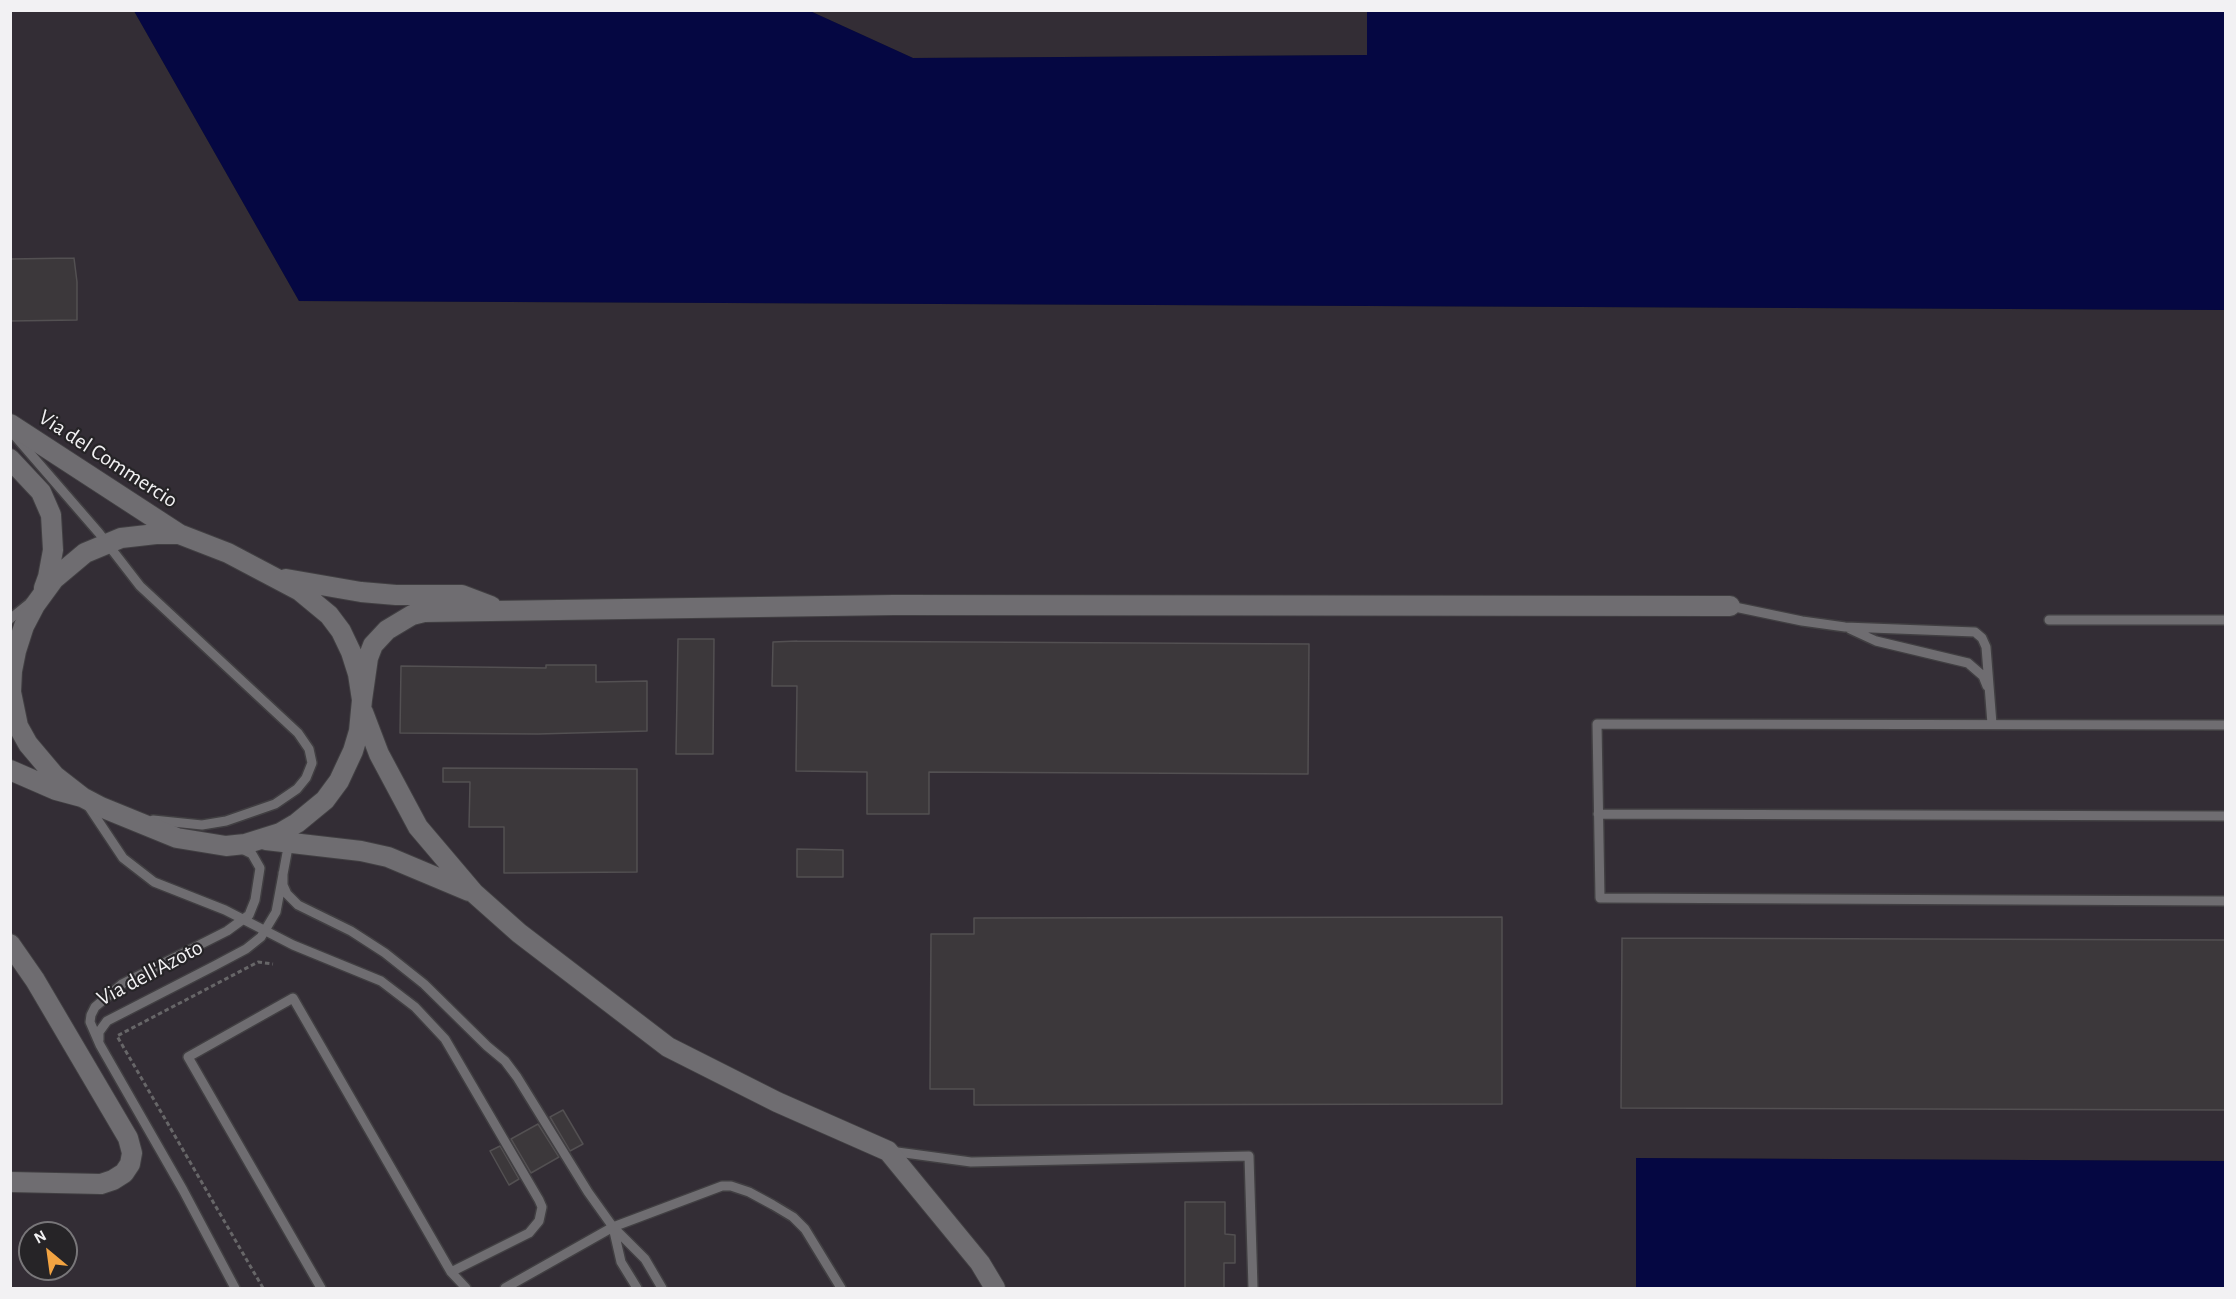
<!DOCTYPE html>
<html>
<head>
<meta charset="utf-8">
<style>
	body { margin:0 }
	#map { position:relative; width:2236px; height:1299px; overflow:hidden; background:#262427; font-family:"Alegreya Sans",sans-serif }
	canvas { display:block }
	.frame { position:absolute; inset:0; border:12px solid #f2f1f3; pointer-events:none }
	.north { position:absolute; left:18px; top:1221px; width:60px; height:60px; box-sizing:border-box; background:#262427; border:2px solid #787679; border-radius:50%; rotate:331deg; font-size:16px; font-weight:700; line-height:24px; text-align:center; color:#f2f1f3 }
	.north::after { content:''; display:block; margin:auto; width:21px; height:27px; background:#f3a442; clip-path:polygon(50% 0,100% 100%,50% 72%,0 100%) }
</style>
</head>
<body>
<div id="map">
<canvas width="2236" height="1299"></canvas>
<div class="frame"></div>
<div class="north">N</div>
</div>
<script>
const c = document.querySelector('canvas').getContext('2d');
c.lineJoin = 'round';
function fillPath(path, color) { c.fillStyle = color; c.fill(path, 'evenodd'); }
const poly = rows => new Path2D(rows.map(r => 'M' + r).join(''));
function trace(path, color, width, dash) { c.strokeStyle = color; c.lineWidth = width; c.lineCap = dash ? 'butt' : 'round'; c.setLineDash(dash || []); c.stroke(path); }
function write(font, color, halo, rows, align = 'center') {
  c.font = font + ' "Alegreya Sans",sans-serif'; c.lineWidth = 4.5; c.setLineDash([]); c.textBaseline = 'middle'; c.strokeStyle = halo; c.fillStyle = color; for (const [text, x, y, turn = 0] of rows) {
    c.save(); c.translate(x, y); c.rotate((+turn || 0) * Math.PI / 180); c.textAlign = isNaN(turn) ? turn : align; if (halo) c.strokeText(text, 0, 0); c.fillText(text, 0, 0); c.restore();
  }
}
const built = poly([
	[10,11,134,11,299,301,2225,310,2225,1161,1636,1158,1636,1288,11,1288],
	[30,1233,66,1233,66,1269,30,1269],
	[810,11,1367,11,1367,55,913,58]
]);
const water = poly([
	[1367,11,2225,11,2225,310,299,301,134,11,810,11,913,58,1367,55],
	[1636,1158,2225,1161,2225,1288,1636,1288]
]);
const building = poly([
	[74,258,77,282,77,320,10,321,10,259,74,258],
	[678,639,714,639,713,754,676,754,678,639],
	[797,641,1309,644,1308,774,929,772,929,814,867,814,867,772,796,771,797,686,772,686,773,642,797,641],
	[546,665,596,665,596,682,647,681,647,731,538,734,400,733,401,666,546,668,546,665],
	[443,768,637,769,637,872,504,873,504,827,469,827,470,782,443,782,443,768],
	[797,849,843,850,843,877,797,877,797,849],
	[1502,917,1502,1104,974,1105,974,1089,930,1089,931,934,974,934,974,918,1502,917],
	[1622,938,2226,940,2226,1110,1621,1108,1622,938],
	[563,1110,583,1144,570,1151,550,1117,563,1110],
	[538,1124,559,1157,531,1173,511,1139,538,1124],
	[500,1146,519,1179,509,1185,490,1151,500,1146],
	[1185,1202,1225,1202,1225,1234,1235,1235,1235,1263,1224,1263,1224,1288,1185,1288,1185,1202]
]);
const path = poly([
	[263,1288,117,1036,258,962,273,964]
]);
const lane = poly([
	[15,436,99,533,140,586,298,733,309,749,312,763,306,778,297,789,275,804,226,821,202,825,153,820],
	[1730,606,1802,621,1845,627,1975,632,1982,638,1986,647,1992,724],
	[10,619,31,602],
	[2049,620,2226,620],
	[1850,629,1876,641,1968,663,1983,676,1987,686],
	[2226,725,1597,724,1600,898,2226,901],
	[87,804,123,858,154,882,225,910,293,945,381,981,415,1007,445,1039,539,1200,542,1207,539,1221,529,1233,451,1272],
	[1598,814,2226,816],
	[283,873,283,885,287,894,298,905,351,931,385,953,424,984,487,1046,505,1061,517,1077,588,1192,613,1227,645,1259,662,1288],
	[99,1040,99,1032,107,1021,214,966,246,949,261,937,276,912,289,842],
	[890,1151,971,1162,1249,1156,1253,1288],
	[613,1227,621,1262,637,1288],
	[235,1288,183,1190,100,1045,90,1022,91,1015,95,1007,122,984,227,931,249,915,255,900,260,868,252,854,240,848],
	[321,1288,188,1057,293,998,451,1272,466,1288],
	[505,1288,613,1227,722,1186,731,1186,749,1192,773,1205,793,1217,805,1229,841,1288]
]);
const street = poly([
	[10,424,179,534],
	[10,459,41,492,51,515,53,550,48,577,44,588],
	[286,579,361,592,396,595,462,595,491,606],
	[362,700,368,658,373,645,387,630,412,615,424,612,894,605,1730,606],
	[363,712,379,754,418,827,474,893,519,933,668,1047,777,1102,888,1151,980,1263,995,1288],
	[10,770,56,790,82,797,101,807,177,838,226,846,245,844,280,833,297,823,325,800,339,781,353,751,359,731,362,700,358,674,351,652,341,631,329,615,300,591,228,553,179,534,156,534,121,538,85,553,54,579,35,605,24,626,16,651,12,671,11,692,18,726,28,744,55,776,82,797],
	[266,840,361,851,388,857,469,891],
	[10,944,35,980,128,1138,132,1153,130,1164,124,1173,113,1180,101,1184,10,1182]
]);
const streetNames = [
	["Via del Commercio",108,459,33],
	["Via dell'Azoto",150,973,-28]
];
fillPath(built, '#332d35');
fillPath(water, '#050742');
fillPath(building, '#3c383b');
trace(building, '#535052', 1.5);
trace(lane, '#413f42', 12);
trace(street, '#413f42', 22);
trace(path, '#676668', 3, [4.5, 3]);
trace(lane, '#6f6d71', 9);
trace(street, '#6f6d71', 20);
write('22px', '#f2f1f3', '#262427', streetNames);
</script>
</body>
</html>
